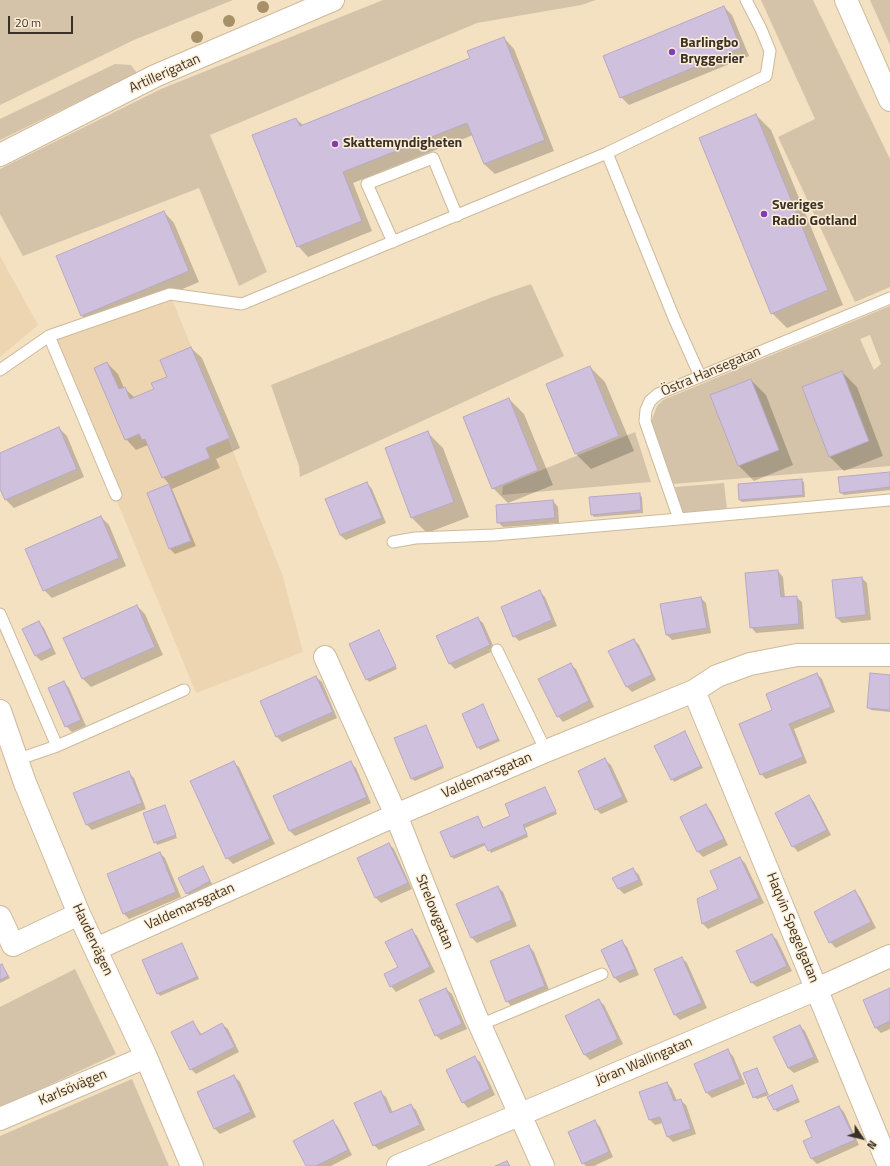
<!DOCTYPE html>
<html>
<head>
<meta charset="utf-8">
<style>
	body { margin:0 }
	#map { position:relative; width:890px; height:1166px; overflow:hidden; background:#f4e1c2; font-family:"Titillium Web",sans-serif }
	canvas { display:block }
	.north { position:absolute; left:842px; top:1118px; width:40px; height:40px; -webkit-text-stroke:3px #feeed6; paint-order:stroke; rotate:125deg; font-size:11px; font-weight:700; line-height:16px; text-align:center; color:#393126 }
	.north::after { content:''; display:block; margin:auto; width:14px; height:18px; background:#393126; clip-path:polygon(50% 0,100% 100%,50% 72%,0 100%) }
	.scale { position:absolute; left:8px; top:16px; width:65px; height:18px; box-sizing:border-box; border:2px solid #393126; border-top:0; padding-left:5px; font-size:12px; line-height:14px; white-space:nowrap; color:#393126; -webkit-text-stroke:3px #feeed6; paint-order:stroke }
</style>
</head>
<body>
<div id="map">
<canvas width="890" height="1166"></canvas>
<div class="north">N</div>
<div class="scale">20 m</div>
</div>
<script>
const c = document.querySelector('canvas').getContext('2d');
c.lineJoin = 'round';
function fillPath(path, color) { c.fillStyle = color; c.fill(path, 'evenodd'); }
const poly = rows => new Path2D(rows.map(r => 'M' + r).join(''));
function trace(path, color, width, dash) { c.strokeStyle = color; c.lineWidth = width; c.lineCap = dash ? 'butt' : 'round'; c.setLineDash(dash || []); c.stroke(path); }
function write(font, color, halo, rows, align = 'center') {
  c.font = font + ' "Titillium Web",sans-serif'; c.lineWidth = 3; c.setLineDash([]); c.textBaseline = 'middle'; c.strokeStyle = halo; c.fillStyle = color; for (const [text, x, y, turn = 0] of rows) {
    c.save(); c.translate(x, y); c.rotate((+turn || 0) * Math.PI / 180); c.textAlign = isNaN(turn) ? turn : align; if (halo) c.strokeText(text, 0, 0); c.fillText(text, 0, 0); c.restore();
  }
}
const built = poly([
	[0,256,38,325,0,357],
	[170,294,282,574,303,652,196,693,49,336]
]);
const green = poly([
	[0,0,233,0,134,40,0,105],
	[383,0,596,0,581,5,477,23,210,135,267,272,239,286,199,188,23,256,0,214,0,169,161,89],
	[761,0,813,0,890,159,890,287,855,302,778,137,815,119],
	[870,0,890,0,890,45],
	[115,64,131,65,137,73,0,140,0,119],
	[531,284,564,356,300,477,299,466,271,385,490,298],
	[890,306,890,466,673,484,651,422,657,406,663,400],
	[870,335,881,364,874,370,860,339],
	[635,432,651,482,502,495,503,486,505,485],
	[724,483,727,510,682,513,675,487],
	[75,969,116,1054,0,1108,0,1007],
	[132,1079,169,1166,0,1166,0,1136]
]);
const shadow = poly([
	[724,7,732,15,749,56,629,105,621,97],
	[504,38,514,49,554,151,495,174,484,164,473,135,353,183,372,231,308,257,298,246,296,119,303,125,471,59],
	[756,115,771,130,843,305,787,328,772,313],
	[164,212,174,223,199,282,93,327,82,316,57,257],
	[191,348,202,358,240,448,216,459,220,468,172,489,196,546,175,554,170,549,148,493,170,485,163,477,148,445,136,450,126,439,107,363,118,374,124,388,135,398,155,390,169,377],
	[590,367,605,382,634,451,591,469,576,454,547,384],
	[842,372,857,387,883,456,844,471,829,456],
	[751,380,766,395,793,465,754,481,739,466],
	[509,399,524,414,553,485,508,503,493,488],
	[59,428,67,436,84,477,14,508,6,500,0,487,0,454],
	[428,433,443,448,469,517,427,533,412,518,386,448],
	[890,473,890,490,844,495,841,493],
	[801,480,804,482,805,497,742,502,740,500,739,485],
	[367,483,372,489,386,523,346,540,340,535],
	[639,494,642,497,643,513,594,517,592,514],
	[553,501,558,507,559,523,503,527,498,522],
	[101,517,109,525,126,566,52,598,44,590],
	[778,571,783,577,785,598,796,597,802,602,804,629,756,633,751,627],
	[862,578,867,583,871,620,842,623,837,618],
	[540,592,545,597,557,626,519,641,514,636],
	[701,598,706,603,711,633,672,640,667,635],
	[137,606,145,614,163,655,91,687,83,679,65,638],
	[477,618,483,623,495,650,455,669,449,663],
	[39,622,44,628,56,654,41,661,36,656,24,630],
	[378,631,397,669,369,682,367,679],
	[634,640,639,645,656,680,632,692,627,687,610,652],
	[570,664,576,669,594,707,563,722,558,716],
	[817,674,822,679,835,712,794,729,807,763,766,779,761,774,774,711],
	[890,676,890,712,871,710,868,707],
	[316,677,322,682,337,718,282,742,277,737,261,701],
	[64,682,69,688,86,726,72,732,66,726],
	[482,706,500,741,480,750,478,747],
	[425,726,444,768,415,781,412,779],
	[684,732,703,768,674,782,655,746],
	[605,760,611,765,628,802,601,814,596,809],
	[233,762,239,767,275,844,233,864,227,858,191,781],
	[351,763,356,768,371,803,295,836,290,831,274,796],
	[128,772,134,778,146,809,92,830,87,825,75,794],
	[545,788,557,814,525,828,528,837,491,853,486,845,454,859,452,857,441,833,477,817,484,829,512,817],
	[809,796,814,802,831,835,798,852,793,846],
	[706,805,711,811,728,845,703,857,698,852,681,817],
	[164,806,177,838,157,845,144,813],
	[389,844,394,849,412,889,381,903,376,898,358,858],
	[160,853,165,858,181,897,129,919,124,914,108,875],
	[740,858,745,863,764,903,708,929,703,924,698,899,719,889],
	[203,867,212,884,189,895,187,893],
	[633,869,639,875,643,885,624,894,619,889],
	[498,887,503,892,517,926,477,943,472,938],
	[855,892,860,897,876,928,836,948,830,942],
	[411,930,417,936,435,972,396,992,391,986],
	[772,935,777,940,792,971,757,987,751,982],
	[622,942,627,947,639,975,620,983,615,978,603,950],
	[182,944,199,979,160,996,158,993],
	[529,946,534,952,550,992,512,1007,507,1001],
	[682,958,687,963,707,1008,680,1020,675,1015,655,969],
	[2,965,10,978,0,983,0,966],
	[446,989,452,994,467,1029,441,1040,436,1035],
	[890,989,890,1029,881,1033,876,1028],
	[598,1000,604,1005,623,1044,590,1060,585,1055,566,1016],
	[193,1022,202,1035,222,1024,228,1029,239,1052,196,1074,191,1069],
	[800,1026,805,1031,819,1062,794,1073,788,1068,775,1037],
	[727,1050,733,1056,745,1084,712,1098,707,1093,695,1065],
	[474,1057,480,1062,495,1095,468,1108,463,1102],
	[757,1069,769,1095,757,1099,754,1097],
	[234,1076,240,1082,256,1117,220,1134,215,1129],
	[667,1083,672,1089,677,1101,680,1100,686,1105,696,1134,673,1142,668,1137,663,1123,655,1125,650,1120,640,1093],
	[792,1086,800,1102,777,1112,769,1097],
	[380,1092,386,1097,393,1113,411,1105,416,1110,425,1130,379,1150,374,1145],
	[839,1107,844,1112,859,1145,817,1164,812,1159,804,1142,814,1137],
	[332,1121,338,1127,352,1155,331,1166,307,1166],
	[595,1121,600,1127,613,1157,594,1166,586,1166,583,1163]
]);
const building = poly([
	[724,6,741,48,620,98,603,56,724,6],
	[504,37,545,140,484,164,467,123,343,172,362,221,297,247,252,135,296,118,300,126,470,58,467,51,504,37],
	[756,114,828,290,771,314,699,138,756,114],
	[164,211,189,271,81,316,56,256,164,211],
	[191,347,230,438,206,448,210,458,162,478,145,439,142,440,139,434,125,440,94,368,107,362,119,389,125,387,130,399,154,389,151,383,167,377,160,360,191,347],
	[590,366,619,436,575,454,546,384,590,366],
	[842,371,869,441,829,457,802,387,842,371],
	[751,379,779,450,738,466,710,395,751,379],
	[509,398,538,470,492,489,463,417,509,398],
	[59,427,77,469,5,500,0,489,0,453,59,427],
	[428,431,454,502,411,518,385,448,428,431],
	[890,472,890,487,840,493,838,477,890,472],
	[802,479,803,495,739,500,738,484,802,479],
	[367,482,382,518,340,535,325,499,367,482],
	[169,484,191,541,169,549,147,493,169,484],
	[640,493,641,510,591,515,589,497,640,493],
	[553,500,555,518,497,523,496,505,553,500],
	[101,516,119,558,43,591,25,549,101,516],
	[778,570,781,597,797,596,799,624,750,628,745,573,778,570],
	[862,577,866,615,836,618,832,580,862,577],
	[540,590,552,620,513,637,501,607,540,590],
	[701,597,707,628,666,635,660,604,701,597],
	[137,605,155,647,82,679,63,638,137,605],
	[478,617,490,645,449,664,436,636,478,617],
	[39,621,52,648,35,656,22,629,39,621],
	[379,630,396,666,366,680,349,644,379,630],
	[634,639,652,675,626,687,608,651,634,639],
	[571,663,589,701,557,717,538,679,571,663],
	[817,673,831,707,789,724,803,757,760,775,739,724,772,710,766,694,817,673],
	[870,673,890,675,890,710,867,708,870,673],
	[316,676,333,712,276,737,260,701,316,676],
	[64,681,81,720,65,727,48,688,64,681],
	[483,704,498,739,477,748,462,714,483,704],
	[426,725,443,766,411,779,394,738,426,725],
	[685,731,701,766,671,780,654,746,685,731],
	[605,758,623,797,595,810,578,771,605,758],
	[234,761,270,839,226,859,190,781,234,761],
	[351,761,367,797,289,831,273,796,351,761],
	[129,771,142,803,86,825,73,793,129,771],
	[545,787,556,811,523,825,527,834,488,851,484,843,451,857,440,832,478,816,483,828,510,816,505,804,545,787],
	[809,795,827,830,792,847,775,813,809,795],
	[706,804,724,839,697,852,680,817,706,804],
	[165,805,176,835,154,843,143,813,165,805],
	[389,843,408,883,375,898,357,858,389,843],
	[160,852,176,892,123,914,107,874,160,852],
	[740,857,759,898,702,924,697,899,718,889,710,871,740,857],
	[203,866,210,881,186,894,178,878,203,866],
	[633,868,639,880,618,889,612,878,633,868],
	[498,886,512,920,471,938,456,904,498,886],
	[855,890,871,922,829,943,814,912,855,890],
	[412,929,430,967,390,987,384,974,398,967,385,942,412,929],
	[772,934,787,966,751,983,736,951,772,934],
	[622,940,635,969,614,978,601,950,622,940],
	[182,943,197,977,157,994,142,960,182,943],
	[529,945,545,986,506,1002,490,961,529,945],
	[682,957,702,1003,674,1015,654,969,682,957],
	[2,964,8,976,0,980,0,965,2,964],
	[446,988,462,1024,435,1036,419,1000,446,988],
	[890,988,890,1021,875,1028,863,1000,890,988],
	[599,999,618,1039,584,1055,565,1016,599,999],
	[193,1021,200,1035,222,1023,235,1047,190,1070,171,1032,193,1021],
	[800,1025,814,1057,788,1068,773,1037,800,1025],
	[728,1049,740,1079,706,1093,694,1064,728,1049],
	[475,1056,490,1089,462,1103,446,1070,475,1056],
	[757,1068,767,1092,753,1098,743,1073,757,1068],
	[234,1075,251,1112,214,1129,197,1092,234,1075],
	[667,1082,674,1101,681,1099,691,1129,667,1137,660,1117,649,1120,639,1092,667,1082],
	[792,1085,798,1099,774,1110,767,1097,792,1085],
	[381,1091,390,1113,411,1104,420,1125,373,1146,354,1103,381,1091],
	[839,1106,855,1140,811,1159,803,1141,812,1137,805,1121,839,1106],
	[333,1120,348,1150,316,1166,306,1166,293,1141,333,1120],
	[595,1120,609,1152,582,1164,568,1132,595,1120],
	[507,1161,510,1166,495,1166,507,1161]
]);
const service = poly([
	[607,153,674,318,700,376],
	[393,242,367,184,433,158,457,216],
	[890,298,658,394,650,401,646,410,645,421,679,519,890,500],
	[49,336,116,495],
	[0,370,49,336,170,294,242,304,607,153,766,76,770,51,761,29,746,0],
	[393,542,415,538,494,535,679,519],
	[0,614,57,746,16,760],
	[497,650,546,751],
	[57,746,184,690],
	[480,1025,602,974]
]);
const minor = poly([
	[846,0,890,100],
	[0,155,155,76,333,0],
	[325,657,396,815,475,1014,543,1166],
	[694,691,889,1166],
	[0,711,25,783,79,914,146,1057,192,1166],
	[0,917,13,945,79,914],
	[96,949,396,815,546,751,694,691,717,676,750,664,797,655,890,655],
	[0,1119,146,1057],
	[398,1166,817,989,890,956]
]);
const trees = [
	[263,7],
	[229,21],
	[197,37]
];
const markers = [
	[672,52,4,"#803eb2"],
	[335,144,4,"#803eb2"],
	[764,214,4,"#803eb2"]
];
const poiNames = [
	["Barlingbo",680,44],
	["Bryggerier",680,60],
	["Skattemyndigheten",343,144],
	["Sveriges",772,206],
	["Radio Gotland",772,222]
];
const streetNames = [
	["Artillerigatan",165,74,-24],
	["Östra Hansegatan",711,372,-23],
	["Valdemarsgatan",487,776,-23],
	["Valdemarsgatan",190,907,-24],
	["Strelowgatan",434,912,68],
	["Haqvin Spegelgatan",792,928,68],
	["Havdervägen",92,940,65],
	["Jöran Wallingatan",644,1062,-23],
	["Karlsövägen",73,1088,-23]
];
fillPath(built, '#ecd5b0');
fillPath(green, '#d4c3a9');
fillPath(shadow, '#0003');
fillPath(building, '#cfc1de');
trace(building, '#b7a8c6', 1);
trace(service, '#ccba9c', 13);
trace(minor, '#ccba9c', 24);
trace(service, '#fff', 11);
trace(minor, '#fff', 22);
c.fillStyle = '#a69068';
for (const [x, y] of trees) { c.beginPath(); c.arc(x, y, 6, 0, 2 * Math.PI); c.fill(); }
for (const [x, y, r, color] of markers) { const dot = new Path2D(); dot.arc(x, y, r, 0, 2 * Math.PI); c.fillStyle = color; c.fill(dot); trace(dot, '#feeed6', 1.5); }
write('bold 14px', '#393126', '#feeed6', poiNames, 'left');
write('14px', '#393126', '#feeed6', streetNames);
</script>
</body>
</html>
